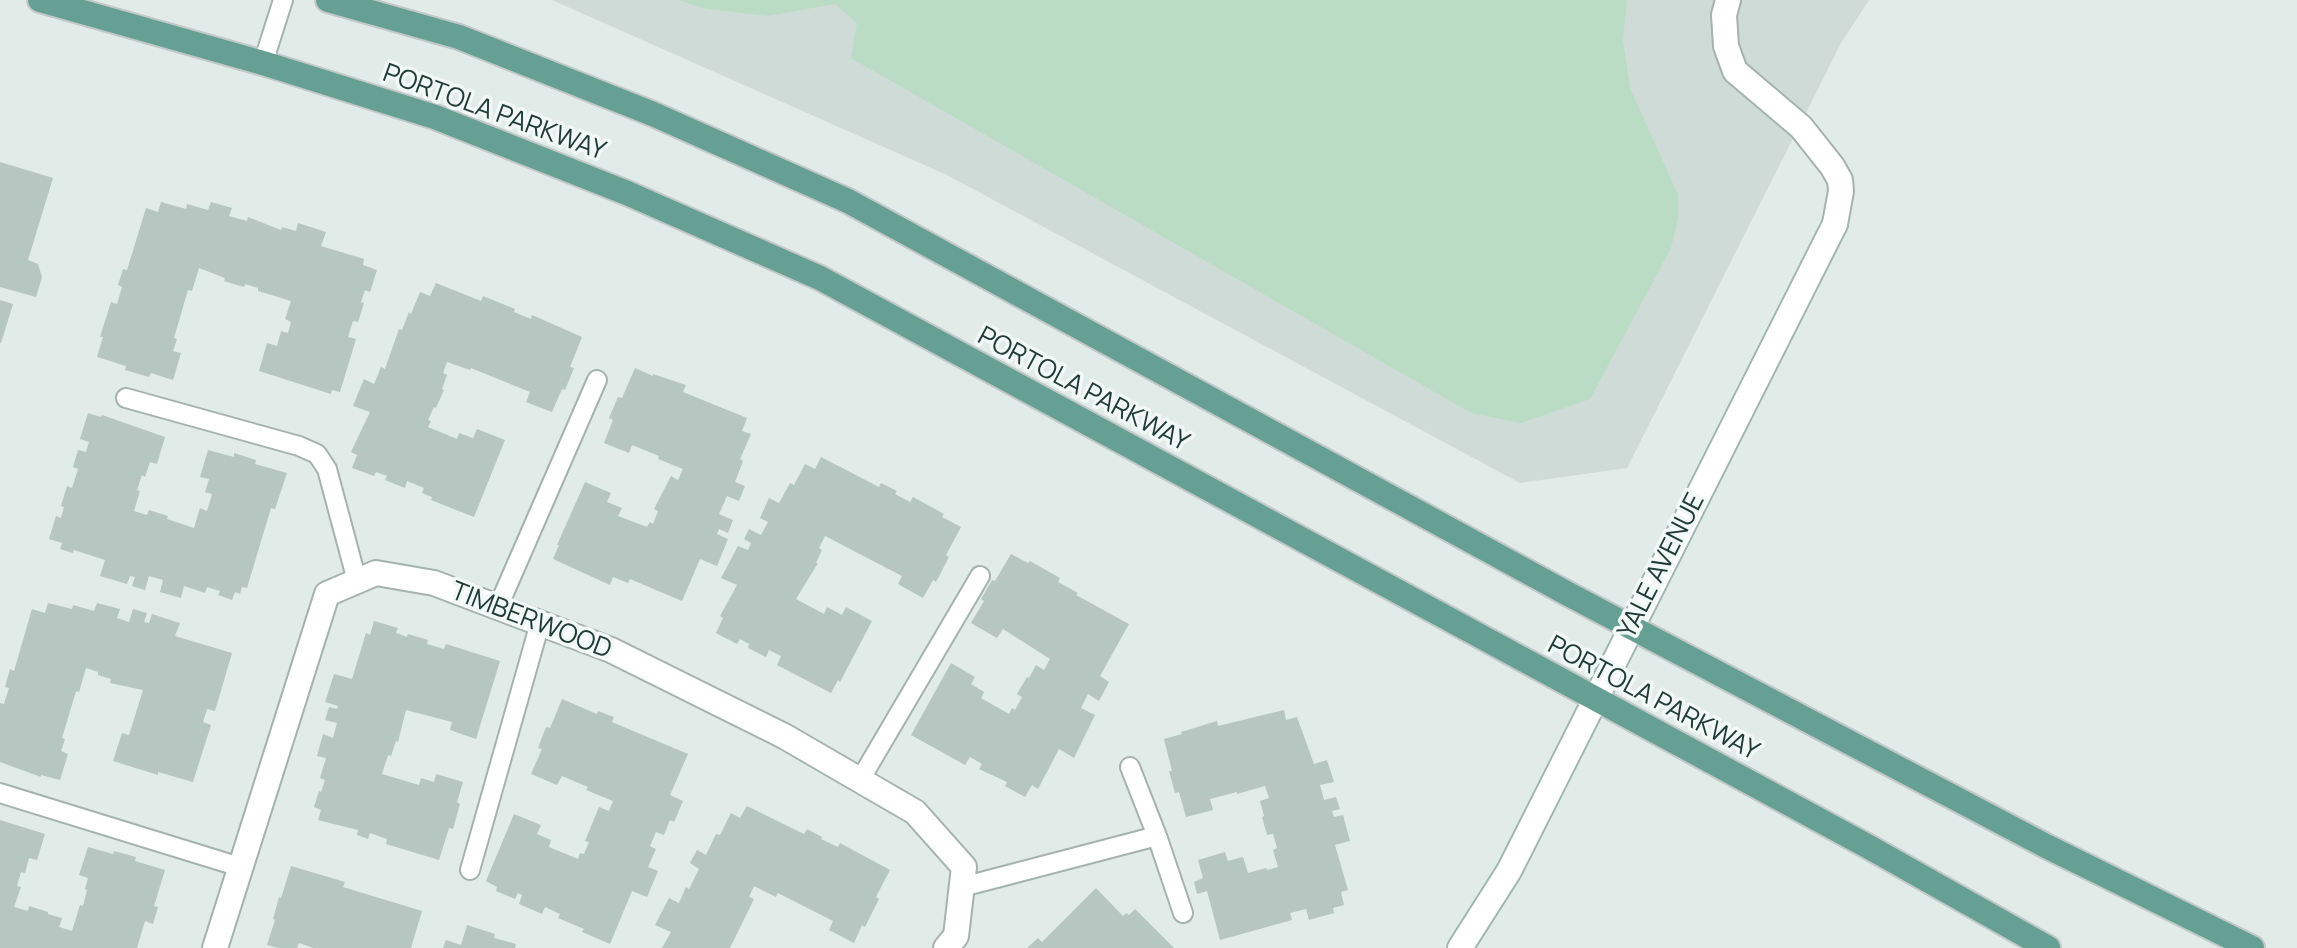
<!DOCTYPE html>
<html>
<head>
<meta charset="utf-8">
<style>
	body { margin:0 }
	canvas { display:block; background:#e1ebe7 }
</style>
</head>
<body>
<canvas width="2297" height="948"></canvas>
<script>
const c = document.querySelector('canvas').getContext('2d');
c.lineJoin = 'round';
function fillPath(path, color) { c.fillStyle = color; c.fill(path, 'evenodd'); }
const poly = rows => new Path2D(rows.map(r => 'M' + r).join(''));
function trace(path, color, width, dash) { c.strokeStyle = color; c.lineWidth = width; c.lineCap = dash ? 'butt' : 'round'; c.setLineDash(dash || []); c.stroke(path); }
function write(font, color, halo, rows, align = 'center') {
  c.font = font + ' Manrope,sans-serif'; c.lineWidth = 7; c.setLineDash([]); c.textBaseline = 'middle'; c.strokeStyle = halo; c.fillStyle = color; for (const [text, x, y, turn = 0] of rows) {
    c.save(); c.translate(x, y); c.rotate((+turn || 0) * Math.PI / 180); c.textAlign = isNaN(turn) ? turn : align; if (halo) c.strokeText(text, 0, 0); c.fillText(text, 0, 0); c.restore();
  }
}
const built = poly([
	[552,0,1869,0,1841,43,1627,468,1520,483,947,175]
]);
const green = poly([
	[679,0,1627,0,1623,40,1630,88,1678,195,1678,219,1671,248,1590,399,1521,423,1471,413,851,58,857,23,835,4,767,16,702,8]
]);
const building = poly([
	[0,162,53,178,28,260,38,264,42,277,36,297,0,287],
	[161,202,186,209,187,204,208,210,211,202,232,208,229,216,247,221,248,217,281,230,282,227,296,231,298,223,326,232,321,246,364,259,363,265,377,270,370,292,365,290,361,302,364,303,358,322,353,321,348,337,356,339,340,392,332,390,331,394,259,371,267,343,277,346,281,331,288,333,291,322,285,319,291,301,258,291,258,288,245,284,244,287,224,281,225,278,199,268,192,291,188,290,174,338,177,339,173,351,181,353,173,380,151,373,149,377,125,370,126,366,97,357,103,337,100,337,111,302,117,304,122,287,118,285,123,269,127,270,146,208,158,212],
	[436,283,481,301,483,296,515,309,514,312,531,319,532,315,582,337,570,367,574,368,565,390,562,389,552,412,526,402,530,392,471,368,470,370,447,362,443,373,447,375,442,389,444,390,436,408,434,407,428,420,431,421,428,427,457,439,459,433,473,438,477,429,505,440,474,517,431,500,432,497,422,493,424,488,407,481,405,488,385,480,387,476,376,472,374,476,352,468,357,455,351,452,370,412,353,406,364,379,374,384,381,367,385,369,399,329,402,330,409,312,411,314,420,292,430,296],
	[0,300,13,304,1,343,0,343],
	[635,368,653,376,653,374,686,385,683,392,747,418,742,431,751,434,740,459,743,461,735,482,745,486,739,501,727,496,719,514,733,520,728,533,719,529,717,534,728,539,717,566,700,559,682,601,630,579,628,583,613,577,610,585,553,559,559,545,557,545,585,482,611,493,607,502,622,508,618,516,647,527,650,522,653,524,658,511,654,509,671,476,678,480,683,469,658,459,659,456,632,445,629,453,604,443,613,420,609,418,618,397,622,398],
	[88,413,101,417,102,415,165,437,157,464,150,462,145,477,142,475,137,490,140,491,134,511,147,515,149,510,168,516,167,519,194,528,200,508,207,511,212,494,205,492,209,479,200,477,208,450,234,457,234,453,256,460,255,464,287,473,275,509,271,508,247,588,242,587,240,594,235,592,232,600,218,595,220,591,207,587,205,593,184,586,181,598,160,592,163,580,149,576,145,590,132,586,135,577,130,576,127,584,100,576,105,560,74,550,73,553,60,549,62,543,49,539,56,516,61,518,64,507,61,506,67,486,72,488,78,469,73,467,78,450,86,452,89,442,80,439],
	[821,457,879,487,881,483,897,491,895,494,910,502,913,497,944,514,942,517,961,527,946,555,949,557,936,582,933,580,923,598,898,584,902,576,825,536,819,548,822,550,816,563,818,563,796,599,824,614,827,607,842,615,846,607,872,621,840,682,838,680,831,693,777,665,781,656,769,650,766,657,748,648,749,644,740,639,737,644,716,633,723,618,720,616,737,585,721,578,738,546,748,550,751,543,744,539,749,529,761,535,768,522,760,518,769,498,779,503,790,483,794,485,805,464,815,469],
	[1011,554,1028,563,1030,561,1060,578,1058,582,1078,593,1076,595,1129,624,1100,676,1109,682,1099,701,1088,694,1081,708,1095,715,1074,758,1059,749,1038,789,1032,785,1025,797,1005,786,1007,782,979,769,982,764,970,757,965,765,911,735,951,663,975,677,971,684,984,692,981,698,1009,714,1012,708,1015,710,1022,697,1017,694,1027,677,1029,678,1036,665,1044,670,1050,659,1003,629,997,638,971,623,984,601,981,599,992,580,995,581],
	[48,603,72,609,73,605,94,611,97,603,120,609,117,618,129,622,133,609,147,613,144,622,149,623,152,614,180,623,175,636,232,653,215,711,207,709,203,722,211,725,193,782,158,772,158,775,113,761,122,733,129,735,143,690,110,683,111,679,98,675,98,672,86,668,79,692,76,691,62,738,65,739,61,751,68,754,60,780,41,775,41,777,0,762,0,703,4,704,9,688,5,687,10,669,14,671,32,609,45,613],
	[374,621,398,628,396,633,407,637,408,634,428,640,427,644,444,649,446,644,500,661,476,739,450,730,452,722,406,710,398,742,396,741,391,756,388,755,382,774,419,785,421,778,434,782,436,774,463,782,457,802,460,804,453,829,449,828,439,860,386,844,387,839,370,833,368,839,357,835,358,830,318,820,321,810,314,807,319,791,321,792,325,780,320,778,326,758,317,756,323,734,333,738,337,723,325,720,329,707,337,709,338,706,325,702,334,674,352,679,366,633,370,635],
	[562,699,597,714,598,711,614,717,612,722,688,754,670,795,683,801,674,822,670,820,664,835,656,832,650,846,656,849,648,867,658,871,647,897,632,891,610,944,582,932,584,929,558,918,560,914,545,907,542,914,519,904,522,895,518,893,515,899,496,891,497,887,486,881,514,814,541,825,537,834,551,840,549,847,578,859,580,853,584,854,589,842,585,841,599,807,609,811,613,801,586,790,588,787,562,776,557,785,531,774,542,749,538,748,546,727,550,728],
	[1284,710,1286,720,1297,717,1314,764,1327,760,1334,782,1320,785,1324,800,1336,797,1340,809,1332,811,1334,817,1343,815,1350,841,1335,845,1348,890,1341,892,1344,905,1333,908,1334,913,1309,920,1306,909,1290,913,1292,920,1220,940,1207,891,1197,894,1194,882,1203,878,1198,860,1225,852,1228,861,1243,857,1248,873,1266,868,1267,870,1278,867,1273,850,1277,848,1273,834,1267,835,1262,817,1264,816,1260,801,1269,798,1265,786,1237,794,1237,792,1210,799,1213,810,1186,817,1179,792,1175,793,1169,771,1172,771,1164,739,1182,734,1181,732,1217,721,1218,726],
	[747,806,804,834,807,829,822,837,821,839,838,847,840,843,890,870,876,897,879,899,865,927,862,925,854,943,829,930,833,921,778,893,776,897,754,886,749,897,754,899,730,948,662,948,671,932,655,925,669,898,679,903,686,887,689,889,699,869,690,863,697,850,706,855,716,834,720,835,731,813,740,818],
	[0,820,45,834,37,860,29,858,25,873,21,872,17,886,21,887,14,907,28,911,29,906,48,912,48,914,62,918,59,927,72,931,80,905,83,906,87,890,85,889,88,878,79,875,88,847,113,854,114,851,136,857,135,861,165,870,154,906,158,907,153,924,145,921,137,948,0,948],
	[291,866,345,882,343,887,422,911,411,948,313,948,299,943,297,948,278,948,267,945,275,920,273,919,279,897,281,898],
	[1096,888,1123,916,1126,913,1129,915,1135,909,1174,948,1027,948,1038,938,1042,942],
	[467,925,495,934,494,938,516,944,515,948,443,948,446,940,461,945]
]);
const lane = poly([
	[263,63,283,0],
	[126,398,299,446,317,454,327,469,357,581],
	[498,607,597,380],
	[1130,767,1157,836,1183,913],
	[860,780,980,576],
	[0,793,240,867],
	[470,870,540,623],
	[962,887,1157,836]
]);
const street = poly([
	[1728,0,1724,15,1726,46,1735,71,1801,127,1832,166,1840,180,1841,191,1835,224],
	[215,948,327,594,376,573,434,583,611,650,784,736,915,812,964,867,956,936,946,948]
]);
const secondary = poly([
	[1460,948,1509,871,1835,224]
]);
const primary = poly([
	[40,0,263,63,435,117,627,193,820,278,1869,847,2048,948],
	[328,0,459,37,653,114,848,201,1570,595,2046,846,2252,948]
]);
const streetNames = [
	["PORTOLA PARKWAY",494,113,20],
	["PORTOLA PARKWAY",1083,390,28],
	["YALE AVENUE",1662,566,-63],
	["TIMBERWOOD",531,621,21],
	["PORTOLA PARKWAY",1653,699,28]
];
fillPath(built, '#cfdbd6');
fillPath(green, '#badcc5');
fillPath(building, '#b6c6c0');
trace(lane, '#a4b3ae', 22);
trace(street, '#a4b3ae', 28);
trace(secondary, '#9fb7b0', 28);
trace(primary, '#c1c8c7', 28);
trace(lane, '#fff', 18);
trace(street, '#fff', 24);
trace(secondary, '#fff', 24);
trace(primary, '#66a095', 24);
write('26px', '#213c36', '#f1f8f5', streetNames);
</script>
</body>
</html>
